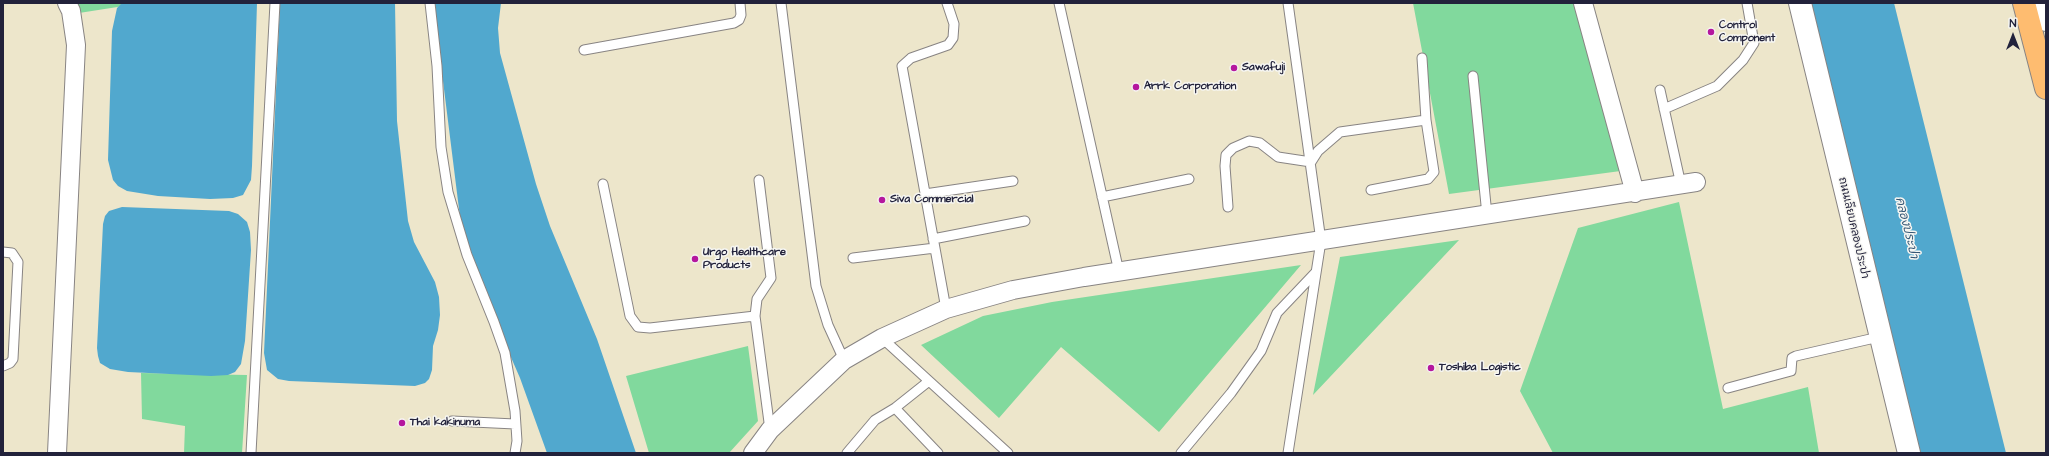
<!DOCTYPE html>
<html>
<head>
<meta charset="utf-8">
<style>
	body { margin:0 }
	#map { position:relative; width:2049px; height:456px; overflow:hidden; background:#ede6cb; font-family:"Architects Daughter",sans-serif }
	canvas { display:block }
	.frame { position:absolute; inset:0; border:4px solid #22223b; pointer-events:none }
	.north { position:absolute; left:1993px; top:16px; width:40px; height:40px; -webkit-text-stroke:3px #f6f6f2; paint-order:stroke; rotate:0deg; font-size:11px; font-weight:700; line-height:16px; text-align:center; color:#22223b }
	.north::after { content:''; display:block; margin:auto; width:14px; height:18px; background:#22223b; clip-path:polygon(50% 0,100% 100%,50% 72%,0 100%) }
</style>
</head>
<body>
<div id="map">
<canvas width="2049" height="456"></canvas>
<div class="frame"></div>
<div class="north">N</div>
</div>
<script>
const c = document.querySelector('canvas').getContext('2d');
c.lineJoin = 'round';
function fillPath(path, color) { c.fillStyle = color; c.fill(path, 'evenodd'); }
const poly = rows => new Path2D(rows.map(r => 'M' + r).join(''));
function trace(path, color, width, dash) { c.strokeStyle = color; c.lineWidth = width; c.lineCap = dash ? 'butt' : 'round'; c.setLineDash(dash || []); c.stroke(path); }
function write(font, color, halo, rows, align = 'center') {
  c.font = font + ' "Architects Daughter","Playpen Sans Thai",sans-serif'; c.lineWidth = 3; c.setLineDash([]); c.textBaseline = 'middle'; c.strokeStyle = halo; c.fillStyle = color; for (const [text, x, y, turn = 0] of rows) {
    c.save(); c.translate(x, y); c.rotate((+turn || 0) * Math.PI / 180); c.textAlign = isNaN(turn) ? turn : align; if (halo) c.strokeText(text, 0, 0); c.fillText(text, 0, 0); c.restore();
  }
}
const green = poly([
	[76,3,143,3,79,13],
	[1413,3,1583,3,1628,170,1449,194],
	[1679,202,1723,409,1808,387,1819,453,1553,453,1520,391,1578,228],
	[1459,240,1313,395,1340,257],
	[1301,265,1159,432,1061,347,999,418,921,345,983,316,1052,302],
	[748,346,758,421,729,453,649,453,626,376],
	[141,373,247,375,242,453,184,453,185,426,142,419]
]);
const water = poly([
	[122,3,257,3,252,166,251,180,243,195,233,198,210,199,158,196,127,191,118,186,113,180,108,160,112,31,117,8],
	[280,3,395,3,397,121,408,221,414,242,435,282,439,297,440,315,438,330,433,346,432,370,429,379,425,383,415,386,289,381,278,379,267,370,264,353],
	[433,3,501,3,498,28,500,53,536,184,550,226,597,339,636,453,547,453,520,378,486,300,461,225,443,81,437,57],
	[1807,3,1894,3,2006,453,1918,453],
	[122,207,229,211,238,214,247,222,250,232,251,250,245,341,241,364,235,372,228,375,211,376,128,372,110,369,100,363,98,356,97,348,103,224,105,216,109,211]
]);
const service = poly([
	[430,3,437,66,441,147,448,192,467,255,494,322,505,353,515,411,517,441,515,453],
	[781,3,816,286,828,325,844,360],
	[1059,3,1119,272],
	[584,50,734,23,739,20,741,15,740,3],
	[1473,76,1487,215],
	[1660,90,1681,185],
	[1664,109,1717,86,1743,60,1754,43,1747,3],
	[603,184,630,316,638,327,650,328,755,316,770,430],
	[1371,190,1428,179,1434,172,1426,120],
	[925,194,1013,181],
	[1102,197,1189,179],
	[1228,207,1225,166,1226,155,1233,148,1249,141,1260,143,1278,157,1311,162,1318,151,1340,132,1426,120,1422,58],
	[933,239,1025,221],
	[3,252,12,253,18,262,13,359,10,363,3,366],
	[853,258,935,248],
	[946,309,902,66,911,58,948,45,953,38,954,24,947,3],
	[755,316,757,299,771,278,759,180],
	[882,338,1008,453],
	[1728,388,1791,371,1792,358,1796,356,1879,337],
	[895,408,938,453],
	[452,421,515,424],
	[251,453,275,3],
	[847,453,875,420,895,408,929,381],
	[1181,453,1231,393,1261,351,1277,313,1315,273],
	[1288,453,1321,241,1288,3]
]);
const minor = poly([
	[1583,3,1635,193],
	[57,453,76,45,71,11,67,3],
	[753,453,770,430,844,360,882,338,946,309,1013,290,1084,277,1696,182]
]);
const tertiary = poly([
	[1800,3,1909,453],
	[2042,3,2046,20]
]);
const motorway = poly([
	[2024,3,2046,88]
]);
const markers = [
	[1711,32,4,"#b5179e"],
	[1234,68,4,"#b5179e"],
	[1136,87,4,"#b5179e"],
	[882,200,4,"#b5179e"],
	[695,259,4,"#b5179e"],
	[1431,368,4,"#b5179e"],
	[402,423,4,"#b5179e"]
];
const poiNames = [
	["Control",1719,26],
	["Component",1719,39],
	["Sawafuji",1242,68],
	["Arrk Corporation",1144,87],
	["Siva Commercial",890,200],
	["Urgo Healthcare",703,253],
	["Products",703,266],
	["Toshiba Logistic",1439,368],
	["Thai kakinuma",410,423]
];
const streetNames = [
	["ถนนเลียบคลองประปา",1853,228,77]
];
const waterNames = [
	["คลองประปา",1906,228,76]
];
fillPath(green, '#81d99d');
fillPath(water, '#51a8ce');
trace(service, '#888483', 11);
trace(minor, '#888483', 20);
trace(tertiary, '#888483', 24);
trace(motorway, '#888483', 24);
trace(service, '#fff', 9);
trace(minor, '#fff', 18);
trace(tertiary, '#fff', 22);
trace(motorway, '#febc70', 22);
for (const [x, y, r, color] of markers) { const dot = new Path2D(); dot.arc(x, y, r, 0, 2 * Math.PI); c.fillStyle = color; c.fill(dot); trace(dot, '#f6f6f2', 1.5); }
write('bold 11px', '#22223b', '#f6f6f2', poiNames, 'left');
write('11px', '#22223b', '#f6f6f2', streetNames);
write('italic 12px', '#355876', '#f6f6f2', waterNames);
</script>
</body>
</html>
